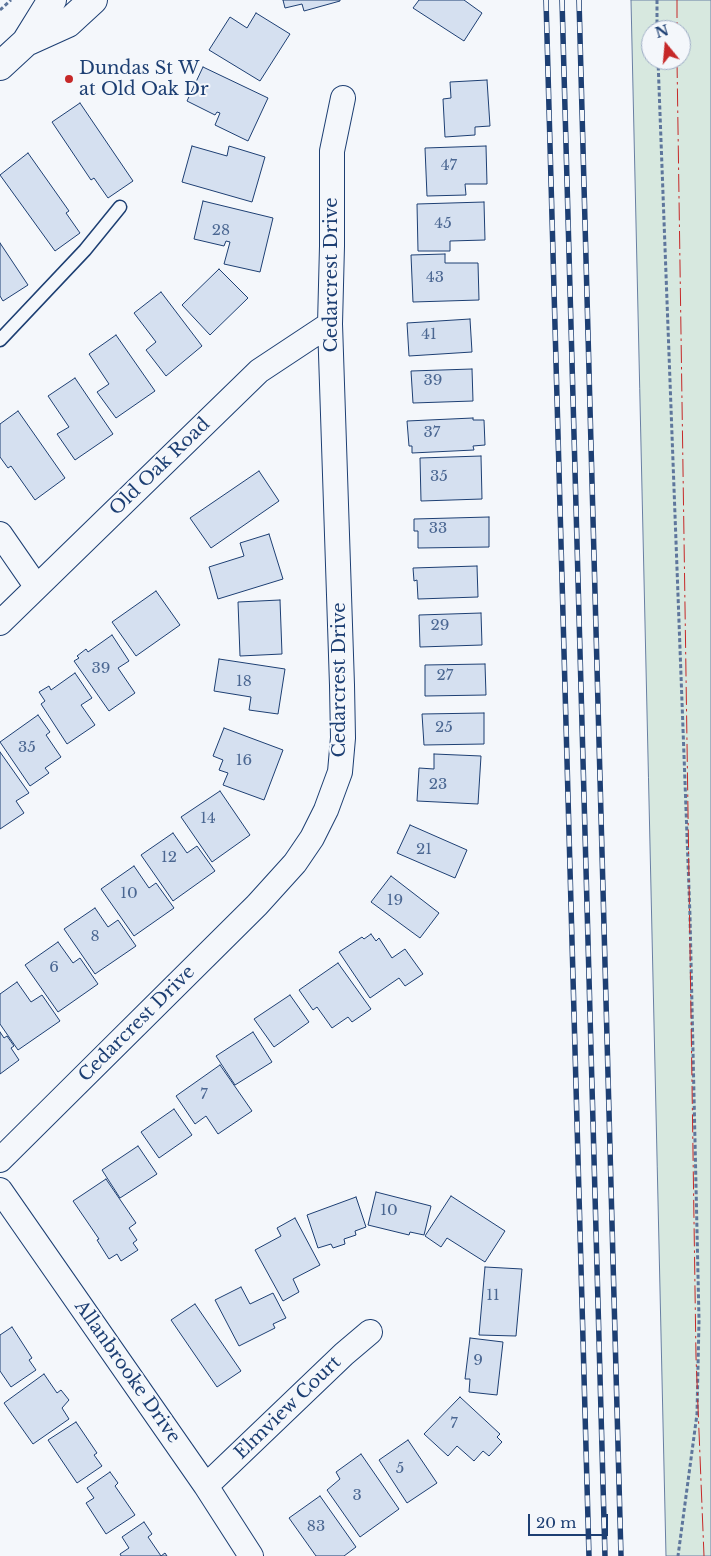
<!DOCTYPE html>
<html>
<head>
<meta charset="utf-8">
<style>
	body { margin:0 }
	#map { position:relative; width:711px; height:1556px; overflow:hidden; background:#f4f7fb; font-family:"Libre Baskerville",serif }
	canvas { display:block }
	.north { position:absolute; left:641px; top:20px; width:50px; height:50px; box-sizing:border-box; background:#f4f7fb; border:1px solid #9eadc5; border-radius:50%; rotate:343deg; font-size:14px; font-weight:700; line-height:20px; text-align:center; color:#1d3f73 }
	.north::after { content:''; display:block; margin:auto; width:18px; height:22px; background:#c62828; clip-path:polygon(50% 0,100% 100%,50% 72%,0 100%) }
	.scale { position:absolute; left:528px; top:1514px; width:80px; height:22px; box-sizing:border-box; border:2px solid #1d3f73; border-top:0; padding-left:6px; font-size:15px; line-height:18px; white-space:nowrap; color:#1d3f73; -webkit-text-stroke:4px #f4f7fb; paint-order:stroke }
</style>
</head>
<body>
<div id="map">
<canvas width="711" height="1556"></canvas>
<div class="north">N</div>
<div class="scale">20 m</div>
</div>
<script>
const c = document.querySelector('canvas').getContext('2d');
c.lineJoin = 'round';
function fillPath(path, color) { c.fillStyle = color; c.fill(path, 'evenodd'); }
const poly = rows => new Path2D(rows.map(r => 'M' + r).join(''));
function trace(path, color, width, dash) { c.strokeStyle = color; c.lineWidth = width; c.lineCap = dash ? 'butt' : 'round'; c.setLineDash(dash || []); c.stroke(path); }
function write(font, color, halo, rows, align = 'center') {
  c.font = font + ' "Libre Baskerville",serif'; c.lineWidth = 4; c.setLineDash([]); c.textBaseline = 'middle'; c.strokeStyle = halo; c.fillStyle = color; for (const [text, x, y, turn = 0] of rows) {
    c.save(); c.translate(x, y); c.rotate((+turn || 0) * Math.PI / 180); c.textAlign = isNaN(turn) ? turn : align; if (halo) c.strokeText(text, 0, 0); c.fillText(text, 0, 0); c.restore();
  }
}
const green = poly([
	[631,0,711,0,711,1556,666,1556,631,0],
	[651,30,681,30,681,60,651,60,651,30]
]);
const building = poly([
	[283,0,340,0,340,1,304,11,302,4,285,8,283,0],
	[419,0,464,0,482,13,464,41,413,8,419,0],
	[256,13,290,34,260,81,209,50,230,17,247,28,256,13],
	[203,67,268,98,248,141,215,125,220,113,217,112,215,115,187,101,203,67],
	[487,80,490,126,475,127,475,135,445,137,443,99,451,98,450,82,487,80],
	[80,103,133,181,108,198,94,178,91,180,52,122,80,103],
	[192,146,227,156,229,146,265,157,252,202,182,182,192,146],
	[486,146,487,184,465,184,466,195,427,196,425,148,486,146],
	[28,153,69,211,66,213,80,233,55,251,0,175,28,153],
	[203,201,273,218,260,272,224,264,230,242,226,241,224,246,194,239,203,201],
	[484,202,485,240,450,241,450,251,418,251,417,204,484,202],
	[0,243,28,285,3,301,0,296,0,243],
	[445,254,445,263,478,263,479,300,413,302,411,255,445,254],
	[219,269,248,298,210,335,182,305,219,269],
	[161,292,202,346,166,376,146,350,156,342,134,313,161,292],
	[470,319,472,352,409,356,407,323,470,319],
	[116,335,155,391,116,418,97,392,109,384,89,354,116,335],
	[472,369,473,401,413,403,411,371,472,369],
	[75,378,113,434,75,460,57,434,69,427,48,396,75,378],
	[18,411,65,478,35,500,11,466,8,468,0,457,0,424,18,411],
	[473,418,473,420,484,420,485,445,473,446,474,450,412,453,412,446,409,446,407,421,473,418],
	[481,456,482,499,421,501,420,458,481,456],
	[259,471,279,501,211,548,190,518,259,471],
	[489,517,489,547,418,548,418,531,414,531,414,519,489,517],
	[269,534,283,579,218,599,209,567,244,556,240,543,269,534],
	[477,566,478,597,418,599,417,580,414,581,413,568,477,566],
	[156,591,180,625,136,656,112,622,156,591],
	[280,600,282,654,240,656,238,602,280,600],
	[481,613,482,645,420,647,419,615,481,613],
	[112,635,129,661,118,668,135,693,109,711,74,661,79,658,77,656,86,649,88,652,112,635],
	[219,659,285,669,278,714,249,710,251,697,214,691,219,659],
	[485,664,486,695,425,696,425,665,485,664],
	[75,673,92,698,81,705,95,725,67,744,41,704,45,701,39,692,49,686,51,690,75,673],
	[484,713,484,744,424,745,422,714,484,713],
	[38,715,50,732,46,735,61,757,45,768,49,773,30,786,0,742,38,715],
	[224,728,283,750,264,800,223,785,228,773,219,770,223,760,213,756,224,728],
	[0,752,29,793,16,801,24,813,0,829,0,752],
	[434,754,481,756,478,804,417,801,419,768,434,769,434,754],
	[220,791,250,835,212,862,181,817,220,791],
	[410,825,467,850,455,878,397,853,410,825],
	[173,833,187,853,197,846,215,871,173,901,141,855,173,833],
	[134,866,149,888,156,883,174,908,134,936,101,889,134,866],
	[391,876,439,913,420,938,371,902,391,876],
	[95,908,108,927,118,920,136,946,95,974,64,929,95,908],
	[371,934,376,941,379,938,392,958,405,949,423,974,405,986,399,978,370,998,339,952,362,937,364,939,371,934],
	[58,942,73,963,80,958,98,984,58,1012,25,965,58,942],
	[338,963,371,1009,352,1022,348,1017,332,1028,317,1007,313,1010,299,990,338,963],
	[17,982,31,1002,42,995,60,1021,18,1050,0,1024,0,994,17,982],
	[290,995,309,1022,274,1047,254,1019,290,995],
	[0,1032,4,1038,7,1036,14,1046,11,1048,19,1060,0,1074,0,1032],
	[253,1032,272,1062,235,1085,216,1056,253,1032],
	[220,1065,252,1111,218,1134,206,1116,195,1124,176,1096,220,1065],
	[174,1109,192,1135,159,1158,141,1132,174,1109],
	[138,1146,157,1174,120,1198,102,1170,138,1146],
	[106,1179,136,1223,129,1228,137,1240,133,1243,138,1250,121,1261,117,1254,109,1259,97,1240,99,1239,73,1201,106,1179],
	[376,1192,431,1206,424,1235,410,1232,409,1235,368,1225,376,1192],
	[451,1196,505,1231,485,1262,447,1238,441,1247,425,1236,451,1196],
	[356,1197,366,1227,355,1231,356,1235,344,1239,345,1244,333,1248,331,1244,318,1248,307,1215,356,1197],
	[295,1218,320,1265,293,1279,299,1292,283,1301,255,1250,281,1236,277,1228,295,1218],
	[485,1267,522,1269,516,1336,479,1335,485,1267],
	[241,1287,250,1304,273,1293,286,1318,273,1324,275,1328,239,1346,215,1300,241,1287],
	[195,1304,241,1371,217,1387,171,1320,195,1304],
	[12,1327,32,1358,29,1360,36,1370,11,1387,0,1371,0,1335,12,1327],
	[470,1338,503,1342,497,1395,469,1392,470,1379,465,1379,470,1338],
	[44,1374,57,1393,61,1390,69,1400,62,1408,69,1419,33,1444,4,1403,44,1374],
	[460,1397,500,1434,497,1437,502,1442,489,1456,483,1451,474,1461,457,1446,448,1456,424,1434,460,1397],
	[76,1422,97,1453,94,1455,102,1466,77,1483,48,1440,76,1422],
	[408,1440,437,1483,407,1503,379,1460,408,1440],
	[361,1454,399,1509,360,1537,327,1490,340,1479,336,1472,361,1454],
	[110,1472,118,1483,115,1486,135,1515,106,1534,86,1503,94,1498,87,1488,110,1472],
	[320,1496,356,1547,344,1556,316,1556,289,1518,320,1496],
	[144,1522,152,1534,148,1537,161,1556,165,1553,167,1556,121,1556,120,1554,129,1548,122,1537,144,1522]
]);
const path = poly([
	[657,0,657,30],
	[0,10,11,0],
	[658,60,690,916,699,1320,697,1414,678,1556]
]);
const lane = poly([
	[0,340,85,250,120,207]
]);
const street = poly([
	[0,534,36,586],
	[0,623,259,371,330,324],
	[0,1160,257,905,295,863,312,838,326,810,340,772,343,738,342,685,330,324,332,246,332,151,343,98],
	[0,1190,206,1486,251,1556],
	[206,1486,344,1354,370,1332]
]);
const secondary = poly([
	[26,42,68,23,93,0],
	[0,66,26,42,52,0]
]);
const rail = poly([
	[546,0,589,1556],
	[562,0,605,1556],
	[579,0,621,1556]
]);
const power = poly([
	[677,0,677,30],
	[677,60,696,1357,704,1556]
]);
const markers = [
	[69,79,5,"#c62828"]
];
const numberNames = [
	["47",449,166],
	["45",443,224],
	["28",221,231],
	["43",435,278],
	["41",429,335],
	["39",433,381],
	["37",432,433],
	["35",439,477],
	["33",438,529],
	["29",440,626],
	["39",101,669],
	["27",445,676],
	["18",244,682],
	["25",444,728],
	["35",27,748],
	["16",244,761],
	["23",438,785],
	["14",208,819],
	["21",424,850],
	["12",169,858],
	["10",129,894],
	["19",395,901],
	["8",95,937],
	["6",54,968],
	["7",204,1095],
	["10",389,1211],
	["11",493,1296],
	["9",478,1361],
	["7",454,1424],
	["5",400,1469],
	["3",357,1496],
	["83",316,1527]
];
const poiNames = [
	["Dundas St W",79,69],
	["at Old Oak Dr",79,90]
];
const streetNames = [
	["Cedarcrest Drive",332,275,-90],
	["Old Oak Road",160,467,-44],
	["Cedarcrest Drive",340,680,-90],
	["Cedarcrest Drive",137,1024,-45],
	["Allanbrooke Drive",127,1372,55],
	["Elmview Court",288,1408,-44]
];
fillPath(green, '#d7e8df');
trace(green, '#687fa3', 1);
fillPath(building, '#d5e0f0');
trace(building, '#1d3f73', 1);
trace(lane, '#1d3f73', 15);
trace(street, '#1d3f73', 26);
trace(secondary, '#1d3f73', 30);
trace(path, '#5e769c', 3, [4, 2.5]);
trace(lane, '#f4f7fb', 12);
trace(street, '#f4f7fb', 24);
trace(secondary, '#f4f7fb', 28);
trace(rail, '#1d3f73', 5.5);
trace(rail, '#f4f7fb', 4, [11]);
trace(power, '#c62828', 1, [18, 4, 2.5, 4]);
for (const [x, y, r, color] of markers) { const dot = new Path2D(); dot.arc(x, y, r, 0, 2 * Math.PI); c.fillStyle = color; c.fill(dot); trace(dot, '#f4f7fb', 2); }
write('15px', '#4b6792', null, numberNames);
write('18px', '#1d3f73', '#f4f7fb', poiNames, 'left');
write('18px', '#1d3f73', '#f4f7fb', streetNames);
</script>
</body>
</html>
